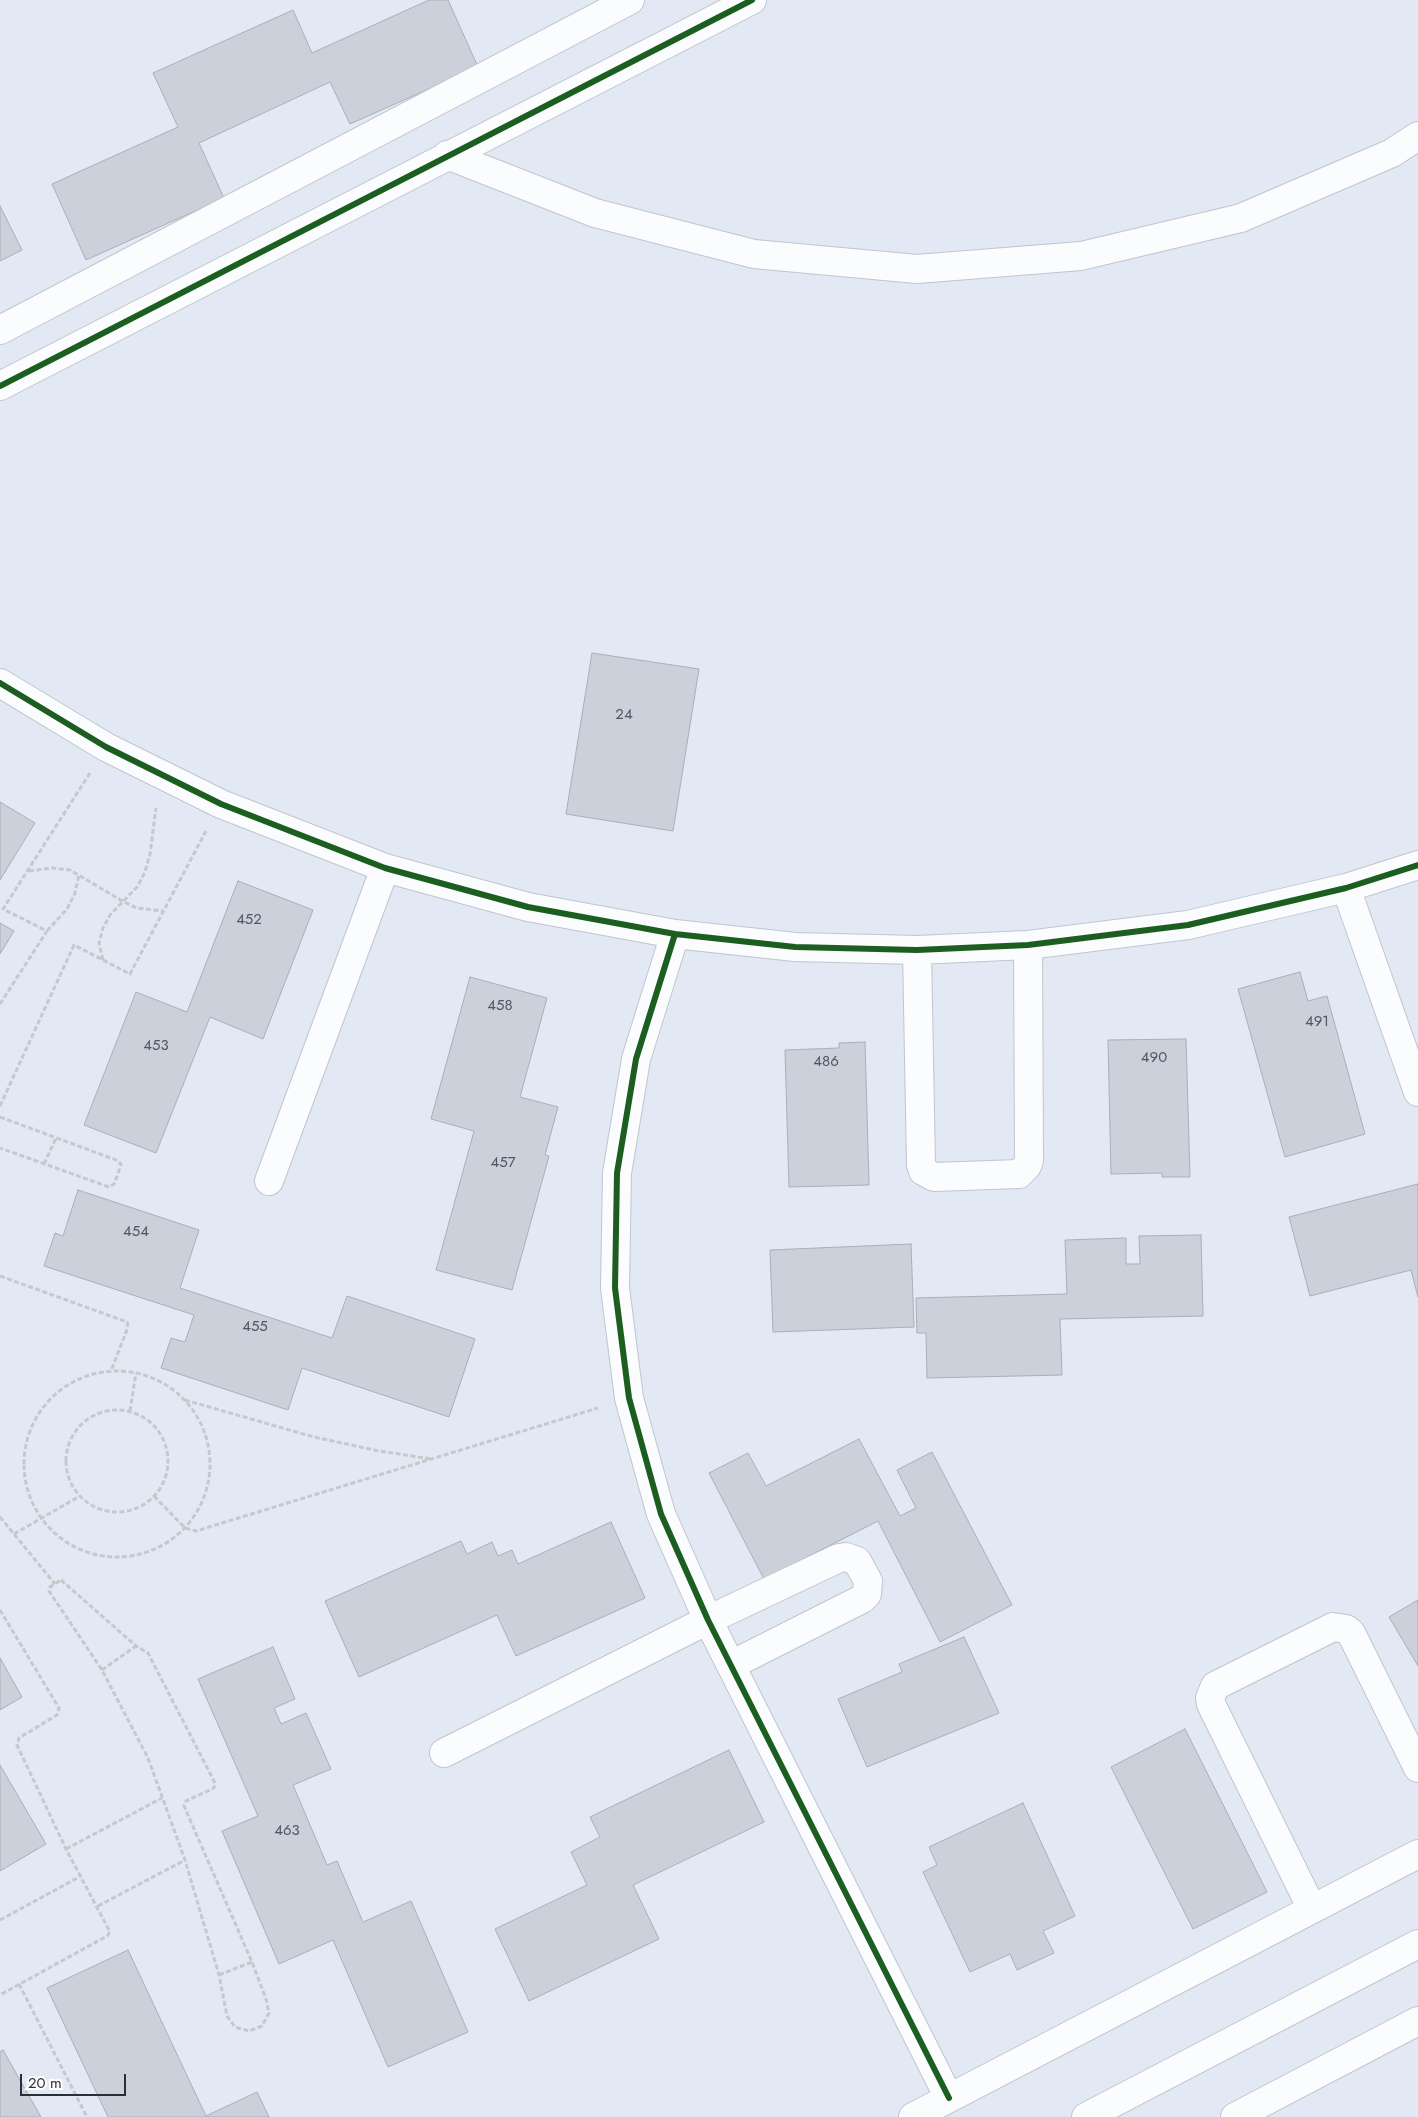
<!DOCTYPE html>
<html>
<head>
<meta charset="utf-8">
<style>
	body { margin:0 }
	#map { position:relative; width:1418px; height:2117px; overflow:hidden; background:#e2e8f4; font-family:Jost,sans-serif }
	canvas { display:block }
	.scale { position:absolute; left:20px; top:2074px; width:106px; height:22px; box-sizing:border-box; border:2px solid #292e39; border-top:0; padding-left:6px; font-size:15px; line-height:18px; white-space:nowrap; color:#292e39; -webkit-text-stroke:4px #fff; paint-order:stroke }
</style>
</head>
<body>
<div id="map">
<canvas width="1418" height="2117"></canvas>
<div class="scale">20 m</div>
</div>
<script>
const c = document.querySelector('canvas').getContext('2d');
c.lineJoin = 'round';
function fillPath(path, color) { c.fillStyle = color; c.fill(path, 'evenodd'); }
const poly = rows => new Path2D(rows.map(r => 'M' + r).join(''));
function trace(path, color, width, dash) { c.strokeStyle = color; c.lineWidth = width; c.lineCap = dash ? 'butt' : 'round'; c.setLineDash(dash || []); c.stroke(path); }
function write(font, color, halo, rows, align = 'center') {
  c.font = font + ' Jost,sans-serif'; c.lineWidth = 4; c.setLineDash([]); c.textBaseline = 'middle'; c.strokeStyle = halo; c.fillStyle = color; for (const [text, x, y, turn = 0] of rows) {
    c.save(); c.translate(x, y); c.rotate((+turn || 0) * Math.PI / 180); c.textAlign = isNaN(turn) ? turn : align; if (halo) c.strokeText(text, 0, 0); c.fillText(text, 0, 0); c.restore();
  }
}
const building = poly([
	[429,0,448,0,478,67,350,124,330,82,199,143,224,198,86,260,52,184,178,127,153,73,293,10,312,53,429,0],
	[0,206,22,250,0,261,0,206],
	[592,653,699,669,673,831,566,814,592,653],
	[0,802,35,823,0,880,0,802],
	[238,881,313,910,263,1039,210,1017,156,1153,84,1125,136,992,187,1012,238,881],
	[0,923,14,931,0,954,0,923],
	[1300,972,1308,1001,1327,996,1365,1134,1285,1157,1238,989,1300,972],
	[470,977,547,998,520,1097,558,1107,545,1155,549,1156,512,1290,436,1270,474,1131,431,1119,470,977],
	[1186,1039,1190,1177,1162,1177,1162,1173,1111,1174,1108,1040,1186,1039],
	[865,1042,869,1185,789,1187,785,1050,839,1048,839,1043,865,1042],
	[1418,1184,1418,1297,1411,1270,1310,1296,1289,1217,1418,1184],
	[78,1190,199,1230,180,1288,332,1338,347,1296,475,1339,449,1417,302,1368,288,1410,161,1368,171,1338,185,1342,194,1315,44,1266,55,1233,63,1236,78,1190],
	[1201,1235,1203,1316,1060,1319,1062,1375,927,1378,926,1333,917,1333,916,1298,1067,1294,1065,1240,1126,1238,1126,1264,1140,1264,1139,1236,1201,1235],
	[911,1244,914,1327,773,1332,770,1250,911,1244],
	[859,1439,900,1516,916,1508,897,1470,932,1452,1012,1605,940,1642,878,1521,764,1579,709,1473,748,1453,766,1486,859,1439],
	[611,1522,645,1598,516,1656,497,1615,359,1677,325,1601,461,1541,467,1554,492,1542,498,1556,512,1550,518,1564,611,1522],
	[1418,1600,1418,1666,1389,1617,1418,1600],
	[964,1637,999,1713,867,1767,838,1699,902,1672,899,1664,964,1637],
	[273,1647,295,1699,274,1708,281,1724,306,1713,331,1769,293,1785,327,1865,337,1861,363,1922,411,1901,468,2032,388,2067,333,1940,279,1964,222,1831,258,1816,198,1679,273,1647],
	[0,1658,22,1697,0,1710,0,1658],
	[1185,1729,1267,1892,1193,1929,1111,1767,1185,1729],
	[729,1750,764,1822,633,1885,659,1939,529,2001,495,1929,587,1885,571,1852,600,1837,590,1817,729,1750],
	[0,1765,46,1844,0,1871,0,1765],
	[1023,1803,1075,1916,1043,1931,1054,1953,1017,1970,1010,1954,970,1972,923,1872,937,1865,929,1847,1023,1803],
	[128,1950,206,2116,257,2092,269,2117,108,2117,47,1988,128,1950],
	[3,2050,41,2117,0,2117,0,2052,3,2050]
]);
const path = poly([
	[29,871,52,868,70,870,124,902,137,908,163,911],
	[47,931,67,909,75,893,79,875],
	[103,960,99,943,103,928,110,915,137,887,145,872,150,854,156,808],
	[0,1004,47,931,3,909,90,773],
	[0,1106,74,945,130,974,206,831],
	[0,1117,119,1161,121,1165,114,1184,109,1187,0,1148],
	[44,1164,56,1138],
	[0,1276,127,1322,128,1327,111,1371],
	'24 1464a93 93 0 1 1 186 0a93 93 0 1 1-186 0Z',
	[185,1400,314,1437,379,1451,432,1459],
	'66 1461a51 51 0 1 1 102 0a51 51 0 1 1-102 0Z',
	[130,1411,136,1373],
	[154,1496,185,1528,196,1531,598,1408],
	[0,1517,55,1584],
	[14,1534,80,1496],
	[61,1580,136,1646,148,1653,215,1783,214,1788,186,1801,184,1806,252,1962,266,1999,269,2013,262,2026,249,2031,235,2027,227,2016,219,1975,185,1860,148,1758,102,1670,49,1591,50,1587,61,1580],
	[0,1610,59,1708,57,1715,19,1738,17,1745,66,1849,110,1932,107,1936,0,1995],
	[102,1670,136,1646],
	[66,1849,162,1798],
	[98,1906,185,1860],
	[0,1920,81,1876],
	[219,1975,252,1962],
	[19,1984,87,2117]
]);
const minor = poly([
	[447,155,595,213,754,254,917,269,1081,256,1241,218,1392,153,1418,136],
	[0,330,630,0],
	[0,386,752,0],
	[0,683,106,747,221,804,385,868,528,907,675,934,795,947,917,950,1028,945,1188,925,1346,888,1418,865],
	[1346,888,1418,1092],
	[675,934,636,1059,617,1173,615,1288,629,1398,661,1514,708,1620,949,2098],
	[917,950,921,1165,923,1171,934,1177,1019,1174,1027,1166,1029,1160,1028,945],
	[269,1181,385,868],
	[444,1753,708,1620,839,1558,846,1557,857,1561,868,1581,867,1594,862,1599,731,1665],
	[1312,1909,1211,1704,1210,1698,1215,1686,1333,1627,1346,1629,1351,1633,1418,1768],
	[913,2117,1418,1854],
	[1086,2117,1418,1944],
	[1235,2117,1418,2021]
]);
const cycleway = poly([
	[0,386,752,0],
	[0,683,106,747,221,804,385,868,528,907,675,934,795,947,917,950,1028,945,1188,925,1346,888,1418,865],
	[675,934,636,1059,617,1173,615,1288,629,1398,661,1514,708,1620,949,2098]
]);
const numberNames = [
	["24",624,715],
	["452",249,920],
	["458",500,1006],
	["491",1317,1022],
	["453",156,1046],
	["490",1154,1058],
	["486",826,1062],
	["457",503,1163],
	["454",136,1232],
	["455",255,1327],
	["463",287,1831]
];
fillPath(building, '#cbd0db');
trace(building, '#a9aeb8', 1);
trace(minor, '#c0c5cf', 30);
trace(path, '#c6c9cc', 3, [5, 2.5]);
trace(minor, '#fbfcfd', 28);
trace(cycleway, '#1b5e20', 6);
write('15px', '#525662', null, numberNames);
</script>
</body>
</html>
